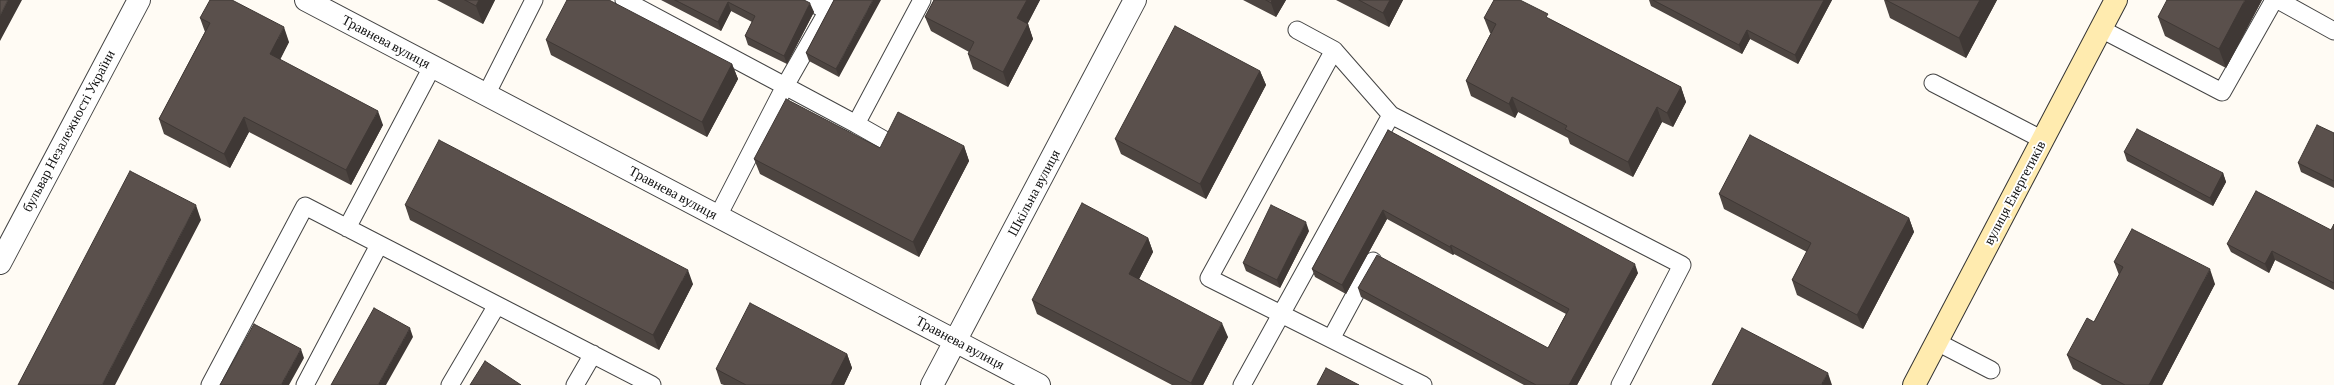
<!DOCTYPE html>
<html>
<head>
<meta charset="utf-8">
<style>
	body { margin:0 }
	canvas { display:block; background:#fffbf4 }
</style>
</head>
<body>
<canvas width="2334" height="385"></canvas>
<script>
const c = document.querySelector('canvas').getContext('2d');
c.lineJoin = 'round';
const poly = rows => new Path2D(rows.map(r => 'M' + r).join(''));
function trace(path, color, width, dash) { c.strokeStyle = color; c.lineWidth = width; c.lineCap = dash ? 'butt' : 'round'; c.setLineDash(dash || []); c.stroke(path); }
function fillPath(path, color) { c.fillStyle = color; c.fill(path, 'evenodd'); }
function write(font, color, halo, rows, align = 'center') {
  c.font = font + ' "Crimson Pro",serif'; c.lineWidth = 4; c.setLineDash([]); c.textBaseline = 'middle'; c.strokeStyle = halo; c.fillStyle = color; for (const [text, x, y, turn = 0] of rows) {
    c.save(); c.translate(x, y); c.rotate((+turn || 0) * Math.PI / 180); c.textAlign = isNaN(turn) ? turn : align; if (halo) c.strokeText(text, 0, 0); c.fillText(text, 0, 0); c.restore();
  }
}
const lane = poly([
	[624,0,785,86,834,0],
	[806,0,828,11],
	[2278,0,2334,31],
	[2101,29,2222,92,2274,0],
	[1297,30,1334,50,1391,115,1682,265,1620,385],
	[1334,50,1209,278,1423,385],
	[1933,83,2043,140],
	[486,95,534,0],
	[856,124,886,141],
	[718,216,785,86,856,124,922,0],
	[347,228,432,67],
	[1331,339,1373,261],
	[1937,342,1991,370],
	[210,385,305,206,652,385],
	[305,385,379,245],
	[450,385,497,305],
	[575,385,593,354],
	[1242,385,1391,115]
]);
const street = poly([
	[306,0,1039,385],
	[0,263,139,0],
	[932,385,1135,0]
]);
const secondary = poly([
	[1914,385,2116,0]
]);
const wall = poly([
	[437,0,495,0,483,24],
	[661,0,804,0,814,12,787,64,748,45,745,36,752,22,731,11,721,31],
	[834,0,839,77,809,61,806,53],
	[934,0,1040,0,1027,24,1028,24,1033,39,1008,87,973,69,968,54,969,52,931,31,925,17],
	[1243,0,1286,0,1276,17],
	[1336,0,1403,0,1389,27],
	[1649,0,1832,0,1798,64,1750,39,1742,54,1651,6],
	[1884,0,1997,0,1966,58,1890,18],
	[2262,0,2226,68,2165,36,2158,17],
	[200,18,289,42,280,60,383,125,351,185,249,132,230,168,164,134,159,119,205,32],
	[1484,18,1549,19,1681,87,1686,102,1673,127,1662,122,1633,177,1570,144,1568,138,1518,112,1515,118,1471,96,1466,81,1491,33,1490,33],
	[546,40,732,64,738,79,707,137,551,55],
	[1260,71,1266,85,1206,199,1121,154,1115,139],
	[1388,130,1638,273,1577,385,1524,385,1361,297,1358,288,1548,348,1566,314,1454,254,1453,255,1387,219,1346,294,1315,277,1312,269],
	[2334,133,2334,188,2301,172,2298,163],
	[964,146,969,161,919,257,760,174,754,159,880,148],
	[2124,152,2223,173,2226,182,2213,206,2127,161],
	[1719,194,1909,218,1914,232,1863,329,1797,295,1792,280,1807,252,1724,209],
	[405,205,693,284,659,350,410,220],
	[2334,224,2334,290,2275,260,2269,273,2231,252,2227,244,2331,230],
	[1309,231,1280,288,1246,271,1243,263],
	[1148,238,1153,252,1139,279,1228,337,1203,385,1172,385,1037,314,1032,300],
	[2114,262,2215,284,2162,385,2102,385,2073,369,2067,355,2094,322,2119,275],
	[847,354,852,368,844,385,724,385,721,384,716,369]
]);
const shadedWall = poly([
	[8,0,22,0,0,41,0,16],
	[479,0,495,0,483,24,476,6],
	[873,0,881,0,839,77,836,69],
	[1027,0,1040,0,1023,33,1017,18],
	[1272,0,1286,0,1276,17,1271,3],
	[1390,0,1403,0,1389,27,1383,13],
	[1824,0,1832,0,1798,64,1795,55],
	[1980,0,1997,0,1966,58,1959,38],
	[2245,0,2262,0,2226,68,2219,49],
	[728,2,731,11,721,31,718,22],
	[810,3,814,12,787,64,784,56],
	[1028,24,1033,39,1008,87,1003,72],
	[284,27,289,42,275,69,270,54],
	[1747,30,1750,39,1742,54,1739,45],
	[732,64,738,79,707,137,702,122],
	[1260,71,1266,85,1206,199,1200,184],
	[1681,87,1686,102,1673,127,1667,113],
	[1512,97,1518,112,1515,118,1509,104],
	[1657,107,1662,122,1633,177,1628,162],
	[378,111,383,125,351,185,346,170],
	[244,117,249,132,230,168,224,154],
	[964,146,969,161,919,257,913,242],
	[2223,173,2226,182,2213,206,2210,198],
	[196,205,201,220,115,385,102,385],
	[1383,210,1387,219,1346,294,1342,285],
	[1909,218,1914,232,1863,329,1857,315],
	[1306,222,1309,231,1280,288,1277,280],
	[1148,238,1153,252,1134,289,1129,274],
	[1451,245,1454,254,1453,255,1450,247],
	[2272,251,2275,260,2269,273,2265,264],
	[1635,264,1638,273,1577,385,1569,385],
	[2210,269,2215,284,2162,385,2149,385],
	[688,270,693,284,659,350,653,335],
	[1222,323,1228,337,1203,385,1192,385,1191,383],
	[410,328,413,337,386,385,378,385],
	[301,349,304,358,289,385,281,385],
	[847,354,852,368,844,385,831,385],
	[1828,373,1832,385,1821,385]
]);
const building = poly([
	[0,0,8,0,0,16,0,0],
	[210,0,232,0,284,27,270,54,378,111,346,170,244,117,224,154,159,119,210,23,200,18,210,0],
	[465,0,479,0,476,6,465,0],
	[567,0,609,0,732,64,702,122,546,40,567,0],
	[675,0,804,0,810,3,784,56,745,36,755,16,728,2,718,22,675,0],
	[834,0,873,0,836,69,806,53,834,0],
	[934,0,1027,0,1017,18,1028,24,1003,72,968,54,974,42,925,17,934,0],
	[1266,0,1272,0,1271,3,1266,0],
	[1359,0,1390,0,1383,13,1359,0],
	[1494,0,1520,0,1548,14,1546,17,1681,87,1667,113,1657,107,1628,162,1565,129,1567,126,1512,97,1509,104,1466,81,1496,24,1484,18,1494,0],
	[1653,0,1824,0,1795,55,1747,30,1739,45,1653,0],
	[1886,0,1980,0,1959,38,1886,0],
	[2167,0,2245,0,2219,49,2158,17,2167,0],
	[1175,26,1260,71,1200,184,1115,139,1175,26],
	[786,99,880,148,898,112,964,146,913,242,754,159,786,99],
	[2317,125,2334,133,2334,181,2298,163,2317,125],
	[2137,129,2223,173,2210,198,2124,152,2137,129],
	[1388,130,1635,264,1569,385,1536,385,1358,288,1377,255,1548,348,1569,309,1451,245,1450,247,1383,210,1342,285,1312,269,1388,130],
	[1750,135,1909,218,1857,315,1792,280,1811,243,1719,194,1750,135],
	[439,140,688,270,653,335,405,205,439,140],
	[130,171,196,205,102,385,18,385,130,171],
	[2256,191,2331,230,2334,224,2334,283,2272,251,2265,264,2227,244,2256,191],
	[1082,203,1148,238,1129,274,1222,323,1191,383,1032,300,1082,203],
	[1271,205,1306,222,1277,280,1243,263,1271,205],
	[2132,229,2210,269,2149,385,2125,385,2067,355,2087,318,2094,322,2123,267,2114,262,2132,229],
	[750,303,847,354,831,385,746,385,716,369,750,303],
	[374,308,410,328,378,385,331,385,374,308],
	[254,324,301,349,281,385,220,385,254,324],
	[1742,328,1828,373,1821,385,1712,385,1742,328],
	[485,361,521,385,470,385,485,361],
	[1326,368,1359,385,1317,385,1326,368]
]);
const streetNames = [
	["Травнева вулиця",386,42,28],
	["бульвар Незалежності України",69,131,-62],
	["Травнева вулиця",673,193,28],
	["Шкільна вулиця",1034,193,-62],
	["вулиця Енергетиків",2015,193,-62],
	["Травнева вулиця",960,343,28]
];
trace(lane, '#444', 19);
trace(street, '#444', 24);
trace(secondary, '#333', 24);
trace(lane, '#fff', 17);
trace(street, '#fff', 22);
trace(secondary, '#ffebaf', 22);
fillPath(wall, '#4d4541');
fillPath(shadedWall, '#3f3835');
fillPath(building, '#5a504c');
trace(building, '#3f3835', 1);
write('14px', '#111', '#fff', streetNames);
</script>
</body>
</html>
